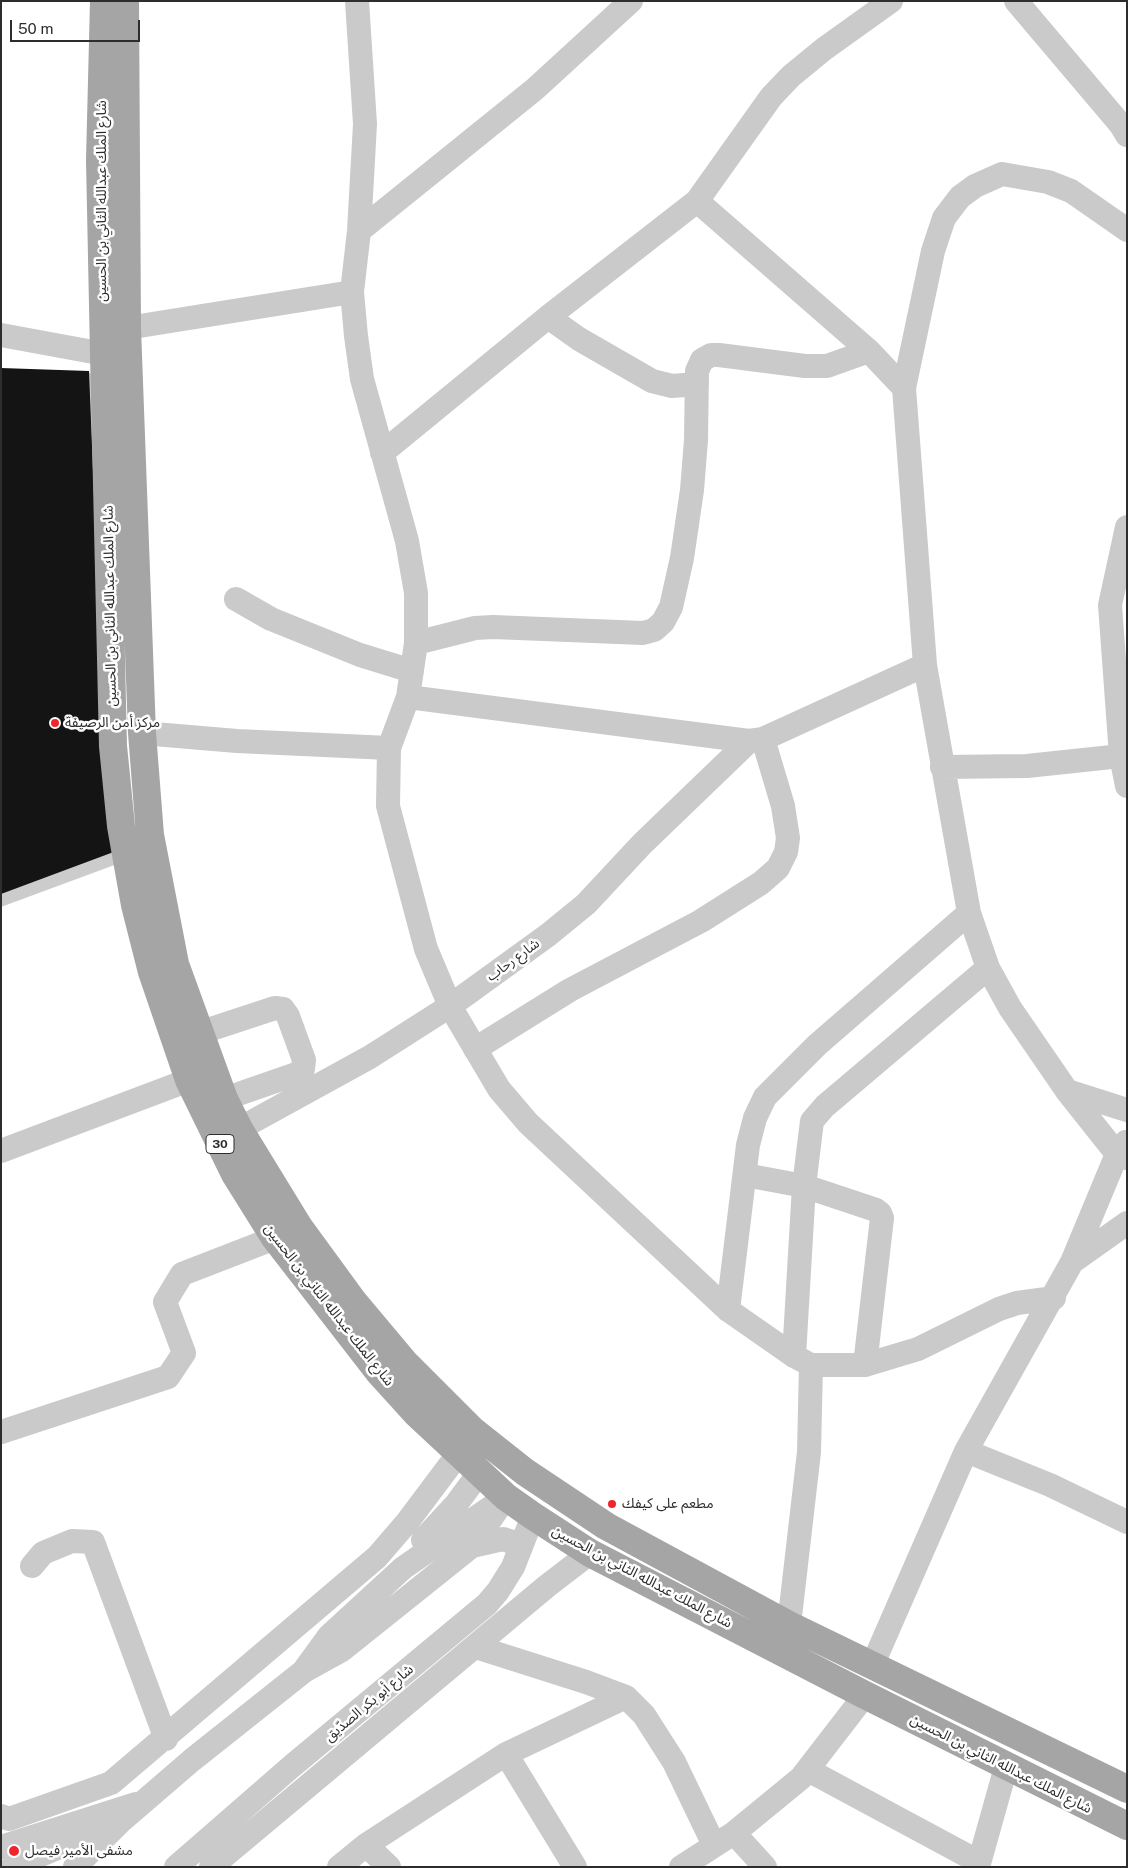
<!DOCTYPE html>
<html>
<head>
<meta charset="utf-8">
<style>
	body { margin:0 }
	#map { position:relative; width:1128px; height:1868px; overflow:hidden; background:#fff; font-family:"Public Sans",sans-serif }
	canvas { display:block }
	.frame { position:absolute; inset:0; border:2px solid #2d2d2d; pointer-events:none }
	.scale { position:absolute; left:10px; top:20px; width:130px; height:22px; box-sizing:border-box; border:2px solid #2d2d2d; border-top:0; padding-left:6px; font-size:15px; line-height:18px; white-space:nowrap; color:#2d2d2d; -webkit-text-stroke:4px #fff; paint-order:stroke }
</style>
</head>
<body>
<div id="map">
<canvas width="1128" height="1868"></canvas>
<div class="frame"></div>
<div class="scale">50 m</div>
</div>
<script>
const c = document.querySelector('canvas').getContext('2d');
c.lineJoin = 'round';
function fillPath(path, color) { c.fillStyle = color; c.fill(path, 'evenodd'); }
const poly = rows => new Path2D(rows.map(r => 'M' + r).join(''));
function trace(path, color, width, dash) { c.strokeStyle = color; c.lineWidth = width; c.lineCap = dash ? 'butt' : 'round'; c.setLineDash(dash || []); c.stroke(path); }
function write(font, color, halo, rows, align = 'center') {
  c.font = font + ' "Public Sans","Noto Sans Arabic",sans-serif'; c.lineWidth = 5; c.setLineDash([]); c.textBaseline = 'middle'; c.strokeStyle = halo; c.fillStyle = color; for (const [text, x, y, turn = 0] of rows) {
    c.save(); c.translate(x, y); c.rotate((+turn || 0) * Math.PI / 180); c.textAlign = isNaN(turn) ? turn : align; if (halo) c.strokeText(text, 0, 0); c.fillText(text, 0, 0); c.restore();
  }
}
const shadow = poly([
	[1,370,89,372,98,382,128,860,1,907]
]);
const building = poly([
	[1,368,89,371,98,595,119,850,1,894]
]);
const minor = poly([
	[357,1,365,124,359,231,352,292,356,336,362,379,407,541,416,593,416,643,408,697,389,748,388,806,426,949,450,1006,499,1089,528,1123,728,1310,794,1356,811,1365,865,1365,888,1358,918,1349,999,1309,1017,1303,1054,1298],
	[1016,1,1121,125,1127,135],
	[697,201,869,351,904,388],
	[1127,230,1071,191,1048,182,1002,174,975,186,960,197,944,218,933,251,904,388,925,665,969,913,988,968,1010,1008,1067,1091,1117,1154,1127,1158],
	[359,231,535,89,631,1],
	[548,317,579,339,652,381,672,386,697,384],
	[127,328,352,292],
	[1,335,104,354],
	[382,453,548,317,697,201,771,97,791,76,824,49,891,1],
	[1127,527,1110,605,1121,756,1127,786],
	[236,599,271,619,360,655,412,671],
	[416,643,475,628,493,627,643,633,654,630,663,622,671,607,682,558,692,490,696,440,697,371,702,360,711,355,719,355,805,366,827,366,869,351],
	[408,697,749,741,763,739,925,665],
	[142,733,237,741,389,748],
	[942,767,1027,766,1121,756],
	[199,1033,275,1008,283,1009,288,1016,304,1060,303,1069,296,1074,224,1099],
	[475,1049,570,990,701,921,761,883,778,868,786,852,788,838,783,806,763,739],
	[1067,1091,1127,1110],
	[239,1129,370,1057,450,1006,548,935,586,904,642,844,749,741],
	[1,1151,189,1080],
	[745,1175,804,1186,876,1210,880,1213,882,1218,865,1365],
	[1072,1262,1127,1223],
	[728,1310,748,1145,755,1118,765,1097,817,1045,969,913],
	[794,1356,804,1186,812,1121,825,1106,988,968],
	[1,1432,168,1377,184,1353,165,1302,182,1274,275,1238],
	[966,1451,1050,1485,1127,1522],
	[423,1540,457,1503,480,1472],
	[472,1546,503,1539,515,1543,520,1549],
	[32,1566,43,1553,72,1541,93,1542,166,1739],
	[789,1625,809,1452,811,1365],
	[476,1647,586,1682,626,1697,644,1715,674,1762,714,1845],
	[872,1666,966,1451,1072,1262,1117,1154,1126,1142],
	[305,1669,329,1636,403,1568,497,1503],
	[506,1754,575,1867],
	[808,1770,979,1862],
	[1,1816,9,1819,111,1783,377,1557,408,1521,459,1453],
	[734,1833,765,1867],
	[366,1845,389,1867],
	[1,1847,136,1804],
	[12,1867,105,1828],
	[75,1867,120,1822,192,1760,304,1671,342,1650,472,1546,506,1497],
	[176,1867,292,1766,487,1604,498,1591,513,1567,533,1516],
	[211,1867,547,1586,590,1553],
	[339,1867,366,1845,506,1754,626,1697],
	[681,1867,734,1833,801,1778,865,1695],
	[978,1867,1006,1767]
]);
const major = poly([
	[104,1,100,160,104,354,113,746,121,826,135,905,152,972,189,1080,235,1174,275,1238,378,1371,417,1414,506,1497,533,1516,590,1553,865,1695,1127,1826],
	[125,1,127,328,142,733,150,835,175,964,224,1099,239,1129,299,1227,353,1301,405,1363,472,1430,525,1472,606,1526,789,1625,1127,1789]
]);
const markers = [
	[55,723,5,"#ef252e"],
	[612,1504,5,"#ef252e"],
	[14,1851,6,"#ef252e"]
];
const shields = [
	[220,1144,28]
];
const shieldNames = [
	["30",220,1144]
];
const streetNames = [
	["شارع الملك عبدالله الثاني بن الحسين",102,201,-90],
	["شارع الملك عبدالله الثاني بن الحسين",110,606,-91],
	["شارع رحاب",513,960,-36],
	["شارع الملك عبدالله الثاني بن الحسين",329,1305,52],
	["شارع الملك عبدالله الثاني بن الحسين",642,1577,28],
	["شارع أبو بكر الصدّيق",369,1703,-40],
	["شارع الملك عبدالله الثاني بن الحسين",1001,1764,27]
];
const poiNames = [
	["مركز أمن الرصيفة",65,723],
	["مطعم على كيفك",622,1504],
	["مشفى الأمير فيصل",25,1851]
];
fillPath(shadow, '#0003');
fillPath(building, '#141414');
trace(minor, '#cacaca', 24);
trace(major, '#a5a5a5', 28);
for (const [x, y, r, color] of markers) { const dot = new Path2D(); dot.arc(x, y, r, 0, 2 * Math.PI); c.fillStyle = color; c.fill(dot); trace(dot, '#fff', 2); }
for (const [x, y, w] of shields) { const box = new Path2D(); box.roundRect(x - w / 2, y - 9.5, w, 19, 4); c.fillStyle = '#fff'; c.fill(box); trace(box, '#2d2d2d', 1); }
write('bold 12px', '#2d2d2d', null, shieldNames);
write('14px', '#2d2d2d', '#fff', streetNames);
write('14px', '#2d2d2d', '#fff', poiNames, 'left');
</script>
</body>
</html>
